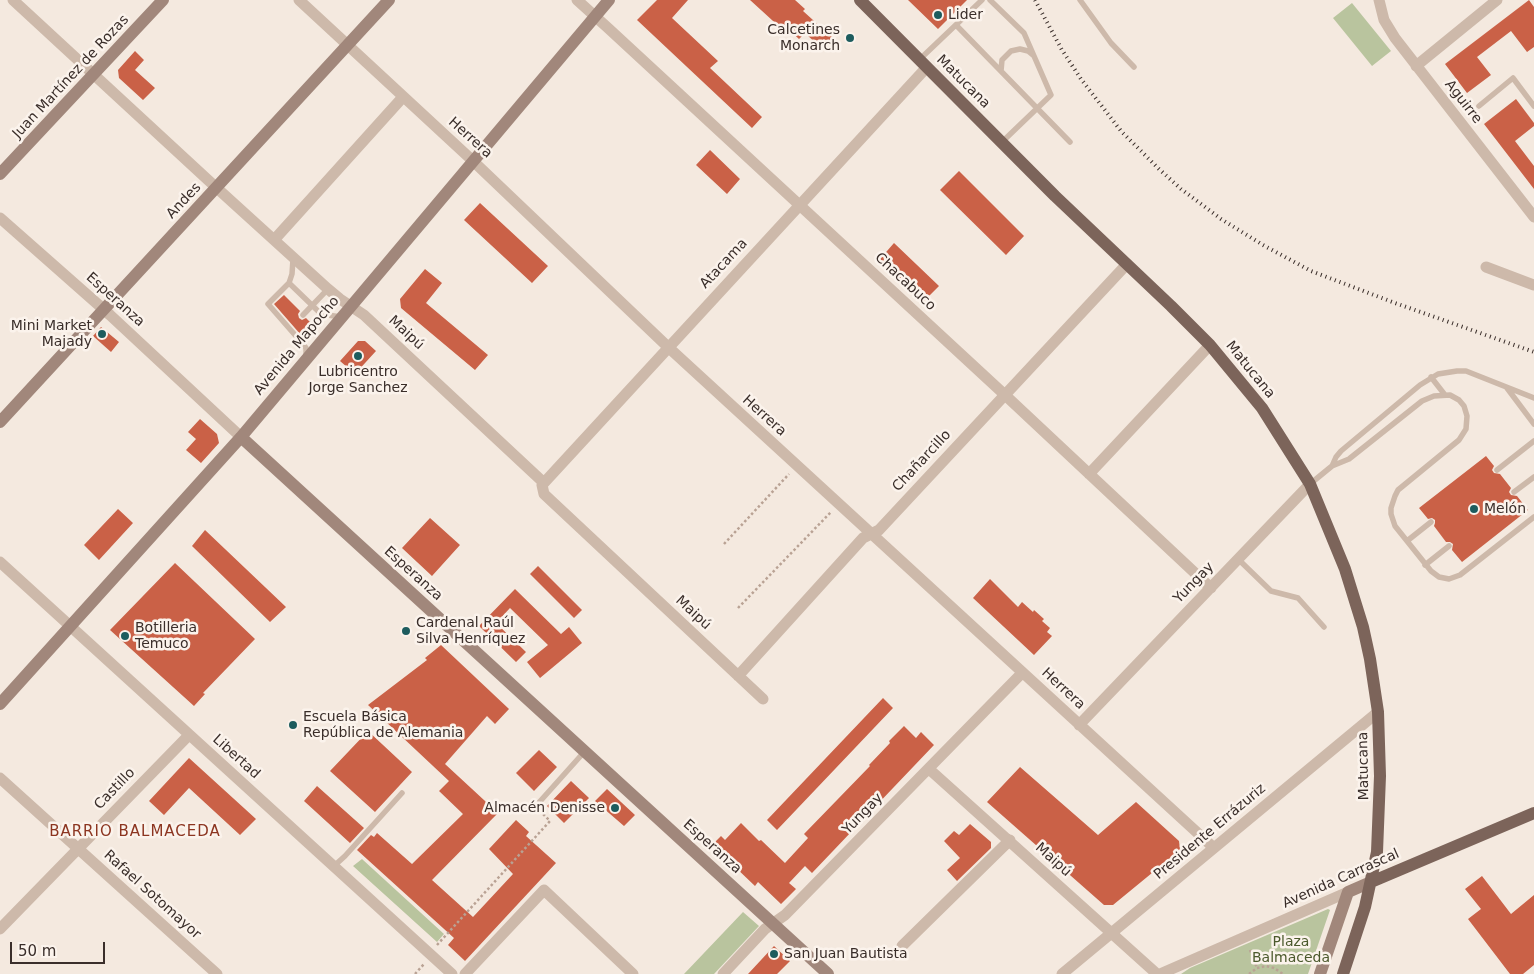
<!DOCTYPE html>
<html>
<head>
<meta charset="utf-8">
<style>
	body { margin:0 }
	#map { position:relative; width:1534px; height:974px; overflow:hidden; background:#f4e9df; font-family:"DejaVu Sans",sans-serif }
	canvas { display:block }
	.scale { position:absolute; left:10px; top:942px; width:95px; height:22px; box-sizing:border-box; border:2px solid #3a2e2a; border-top:0; padding-left:6px; font-size:15px; line-height:18px; white-space:nowrap; color:#3a2e2a; -webkit-text-stroke:4px #fbf3ec; paint-order:stroke }
</style>
</head>
<body>
<div id="map">
<canvas width="1534" height="974"></canvas>
<div class="scale">50 m</div>
</div>
<script>
const c = document.querySelector('canvas').getContext('2d');
c.lineJoin = 'round';
function fillPath(path, color) { c.fillStyle = color; c.fill(path, 'evenodd'); }
const poly = rows => new Path2D(rows.map(r => 'M' + r).join(''));
function trace(path, color, width, dash) { c.strokeStyle = color; c.lineWidth = width; c.lineCap = dash ? 'butt' : 'round'; c.setLineDash(dash || []); c.stroke(path); }
function write(font, color, halo, rows, align = 'center') {
  c.font = font + ' "DejaVu Sans",sans-serif'; c.lineWidth = 5; c.setLineDash([]); c.textBaseline = 'middle'; c.strokeStyle = halo; c.fillStyle = color; for (const [text, x, y, turn = 0] of rows) {
    c.save(); c.translate(x, y); c.rotate((+turn || 0) * Math.PI / 180); c.textAlign = isNaN(turn) ? turn : align; if (halo) c.strokeText(text, 0, 0); c.fillText(text, 0, 0); c.restore();
  }
}
const green = poly([
	[1352,3,1391,51,1372,66,1333,18],
	[362,859,444,934,437,942,353,866],
	[1328,909,1330,910,1308,974,1181,974,1190,968],
	[743,912,759,926,714,974,684,974]
]);
const building = poly([
	[657,0,688,0,672,18,718,61,710,68,762,117,752,128,637,20],
	[750,0,795,0,805,9,803,11,833,38,822,49,805,33,799,39,787,28,784,31],
	[908,0,967,0,938,29],
	[1529,0,1534,7,1534,47,1527,52,1511,31,1477,57,1491,75,1467,93,1445,64],
	[135,51,144,60,135,70,155,88,143,100,119,78,118,70],
	[1516,99,1534,123,1534,126,1515,141,1534,166,1534,189,1484,124],
	[710,150,740,179,727,194,696,165],
	[959,171,1024,236,1006,255,940,190],
	[480,203,548,266,532,283,464,220],
	[894,243,939,286,924,301,880,259],
	[425,269,442,283,426,303,488,355,475,370,401,308,400,299],
	[284,295,300,311,298,314,299,318,302,320,306,318,313,325,301,335,274,304],
	[101,327,119,342,111,352,93,336],
	[358,341,365,341,376,351,355,374,340,361],
	[200,419,217,434,219,443,201,463,186,450,196,439,188,432],
	[1486,456,1494,466,1492,470,1494,473,1500,474,1511,488,1509,492,1511,495,1517,496,1528,510,1462,562,1452,550,1453,544,1450,542,1446,542,1434,526,1435,523,1435,520,1432,518,1428,519,1419,508],
	[118,509,133,523,99,560,84,545],
	[430,518,460,545,432,576,402,548],
	[205,530,286,607,270,622,192,546],
	[175,563,255,639,203,693,205,694,194,706,110,630],
	[538,566,582,610,574,618,530,574],
	[990,579,1018,607,1022,602,1033,612,1034,610,1044,619,1042,621,1050,628,1047,632,1052,636,1034,655,973,598],
	[515,589,561,634,569,627,582,643,540,678,527,662,548,645,510,608,496,623,526,652,516,662,479,626],
	[441,645,509,709,495,724,487,716,445,764,498,813,432,880,473,917,513,874,489,849,516,820,529,832,526,836,556,863,465,961,448,945,454,938,357,850,371,835,374,837,377,833,412,864,463,814,439,791,449,781,368,705,427,660,425,658],
	[883,698,893,708,777,830,767,820],
	[904,726,916,738,921,732,934,745,812,873,805,866,789,883,796,889,781,904,758,882,755,886,712,845,721,836,725,840,741,823,759,841,761,840,785,863,808,838,804,834,870,766,869,765,890,743,889,741],
	[368,731,412,772,375,812,330,771],
	[539,750,557,767,534,791,516,773],
	[189,758,256,819,240,835,189,788,164,815,149,801],
	[1020,767,1098,835,1136,802,1179,841,1180,850,1113,905,1104,905,987,802],
	[571,781,589,798,564,823,547,806],
	[317,786,364,828,350,843,304,801],
	[607,789,635,815,624,826,595,801],
	[970,824,991,842,991,848,957,881,947,870,960,858,944,841,954,831,959,835],
	[1482,876,1511,914,1534,895,1534,965,1523,974,1510,974,1468,919,1481,909,1465,889],
	[774,946,790,961,777,974,748,974]
]);
const path = poly([
	[724,544,789,474],
	[738,608,831,512],
	[437,945,550,821,542,813],
	[1250,950,1257,968],
	[415,974,424,964],
	[1249,974,1257,968,1266,966,1274,968,1283,974]
]);
const lane = poly([
	[990,0,1024,33,1034,56],
	[1080,0,1111,43,1134,67],
	[956,25,1070,142],
	[919,60,982,0],
	[1001,71,1002,60,1011,51,1020,49,1028,51,1034,56,1051,95,1002,142],
	[1479,106,1513,78,1534,106],
	[293,259,292,274,289,283,268,304,302,343,306,348,306,356],
	[289,283,318,311,327,315,342,317],
	[303,315,328,289],
	[1431,377,1445,395],
	[1507,388,1534,424],
	[1332,466,1336,457,1341,451,1420,385,1438,374,1457,371,1466,371,1534,398],
	[1497,470,1534,441],
	[1310,484,1332,466,1349,459,1422,401,1434,396,1450,395,1459,400,1464,406,1467,416,1466,429,1459,440,1398,490,1395,496,1391,508,1391,514,1395,526,1431,571,1439,577,1449,579,1460,575,1534,517],
	[1514,492,1534,477],
	[1407,541,1431,522],
	[1238,559,1271,591,1298,598,1324,627],
	[1425,565,1449,546],
	[525,808,530,810,535,807,585,751],
	[334,866,345,856,402,793]
]);
const street = poly([
	[13,0,208,180,328,289,340,299,364,315,543,482],
	[299,0,473,161,668,347,1214,848],
	[577,0,608,28,1005,395,1211,588],
	[1379,0,1384,20,1395,38,1534,217],
	[1416,66,1497,0],
	[0,218,110,315,241,437],
	[274,240,403,97],
	[1486,267,1534,285],
	[1089,474,1210,345],
	[0,562,452,974],
	[738,676,863,538,879,530,1127,264],
	[763,699,544,494,542,485,927,67],
	[1079,725,1310,484],
	[929,769,1157,974],
	[0,778,217,974],
	[0,929,189,735],
	[902,946,1010,840],
	[465,974,544,890,633,974],
	[723,974,765,929,785,915,1022,673],
	[1062,974,1378,712],
	[1160,974,1348,892]
]);
const secondary = poly([
	[0,174,163,0],
	[0,422,389,0],
	[241,437,828,974],
	[0,704,241,437,609,0],
	[1320,974,1348,892,1371,882]
]);
const primary = poly([
	[860,0,1055,196,1171,306,1210,345,1262,408,1310,484,1345,569,1363,627,1370,659,1378,712,1380,776,1377,852,1365,907,1343,974],
	[1371,882,1534,813]
]);
const rail = poly([
	[1035,0,1062,50,1081,79,1121,131,1159,169,1181,189,1221,219,1263,245,1311,271,1395,303,1534,352]
]);
const markers = [
	[938,15,5,"#1d5c5e"],
	[850,38,5,"#1d5c5e"],
	[102,334,5,"#1d5c5e"],
	[358,356,5,"#1d5c5e"],
	[1474,509,5,"#1d5c5e"],
	[406,631,5,"#1d5c5e"],
	[125,636,5,"#1d5c5e"],
	[293,725,5,"#1d5c5e"],
	[615,808,5,"#1d5c5e"],
	[774,954,5,"#1d5c5e"]
];
const poiNames = [
	["Lider",948,15],
	["Calcetines",840,30,"right"],
	["Monarch",840,46,"right"],
	["Mini Market",92,326,"right"],
	["Majady",92,342,"right"],
	["Lubricentro",358,372,"center"],
	["Jorge Sanchez",358,388,"center"],
	["Melón",1484,509],
	["Cardenal Raúl",416,623],
	["Silva Henríquez",416,639],
	["Botilleria",135,628],
	["Temuco",135,644],
	["Escuela Básica",303,717],
	["República de Alemania",303,733],
	["Almacén Denisse",605,808,"right"],
	["San Juan Bautista",784,954]
];
const streetNames = [
	["Juan Martínez de Rozas",71,77,-47],
	["Matucana",963,82,45],
	["Aguirre",1463,102,52],
	["Herrera",470,138,42],
	["Andes",184,201,-47],
	["Atacama",724,264,-47],
	["Chacabuco",905,282,43],
	["Esperanza",115,300,42],
	["Maipú",406,333,43],
	["Avenida Mapocho",297,346,-50],
	["Matucana",1250,370,51],
	["Herrera",764,416,42],
	["Chañarcillo",922,461,-47],
	["Esperanza",413,574,42],
	["Yungay",1194,583,-46],
	["Maipú",693,613,43],
	["Herrera",1063,689,43],
	["Libertad",236,757,42],
	["Matucana",1364,766,-91],
	["Castillo",115,789,-46],
	["Yungay",863,814,-46],
	["Presidente Errázuriz",1210,832,-40],
	["Esperanza",712,847,42],
	["Maipú",1053,860,42],
	["Avenida Carrascal",1341,879,-24],
	["Rafael Sotomayor",152,895,42]
];
const parkNames = [
	["Plaza",1291,942],
	["Balmaceda",1291,958]
];
const neighbourhoodNames = [
	["BARRIO BALMACEDA",135,832]
];
fillPath(green, '#b9c49e');
fillPath(building, '#ca6147');
trace(path, '#b9a294', 2.5, [2.5, 2.5]);
trace(lane, '#cdb9aa', 5.5);
trace(street, '#cdb9aa', 11);
trace(secondary, '#a1877b', 12);
trace(primary, '#7c645a', 12);
trace(rail, '#3a2e2a', 4, [1, 4]);
for (const [x, y, r, color] of markers) { const dot = new Path2D(); dot.arc(x, y, r, 0, 2 * Math.PI); c.fillStyle = color; c.fill(dot); trace(dot, '#fbf3ec', 2); }
write('14px', '#3a2e2a', '#fbf3ec', poiNames, 'left');
write('14px', '#3a2e2a', '#fbf3ec', streetNames);
write('14px', '#4b592c', '#fbf3ec', parkNames);
c.letterSpacing = '1px';
write('15px', '#8c3520', '#fbf3ec', neighbourhoodNames);
c.letterSpacing = '0px';
</script>
</body>
</html>
